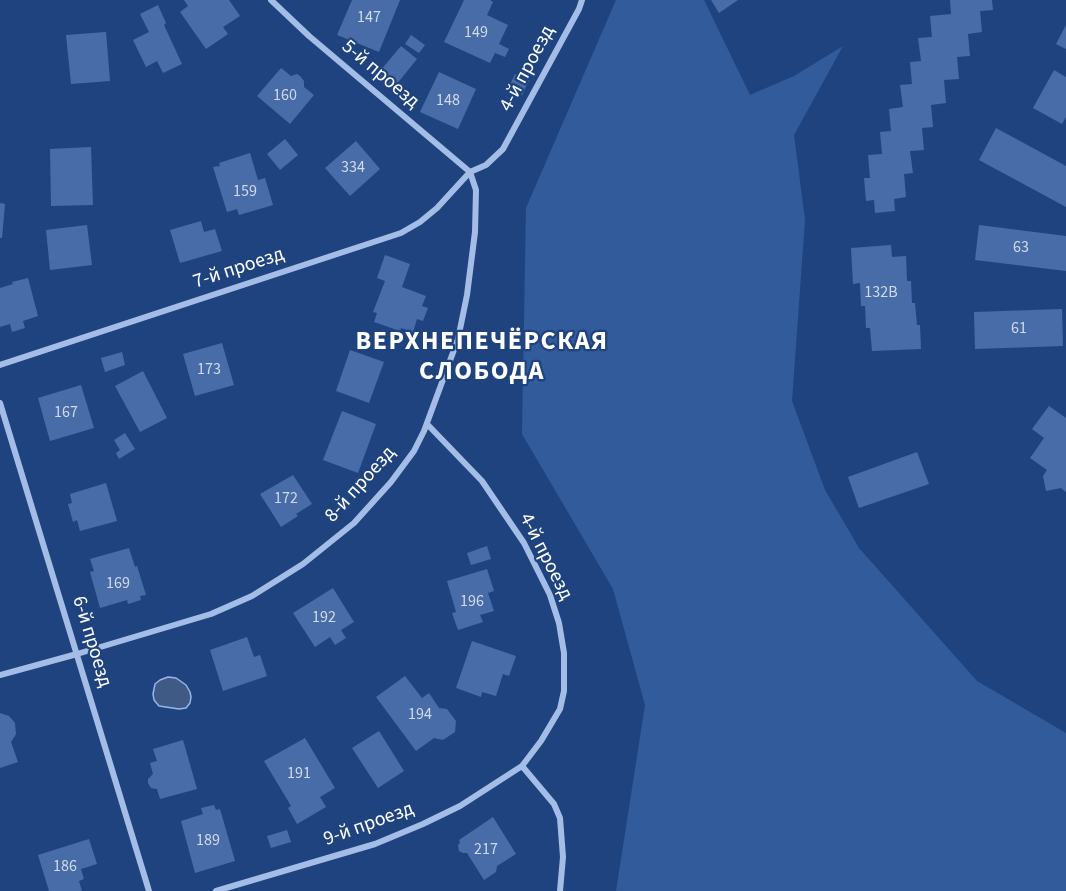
<!DOCTYPE html>
<html>
<head>
<meta charset="utf-8">
<style>
	body { margin:0 }
	canvas { display:block; background:#1f437e }
</style>
</head>
<body>
<canvas width="1066" height="891"></canvas>
<script>
const c = document.querySelector('canvas').getContext('2d');
c.lineJoin = 'round';
function fillPath(path, color) { c.fillStyle = color; c.fill(path, 'evenodd'); }
const poly = rows => new Path2D(rows.map(r => 'M' + r).join(''));
function trace(path, color, width, dash) { c.strokeStyle = color; c.lineWidth = width; c.lineCap = dash ? 'butt' : 'round'; c.setLineDash(dash || []); c.stroke(path); }
function write(font, color, halo, rows, align = 'center') {
  c.font = font + ' "Source Sans 3",sans-serif'; c.lineWidth = 4.5; c.setLineDash([]); c.textBaseline = 'middle'; c.strokeStyle = halo; c.fillStyle = color; for (const [text, x, y, turn = 0] of rows) {
    c.save(); c.translate(x, y); c.rotate((+turn || 0) * Math.PI / 180); c.textAlign = isNaN(turn) ? turn : align; if (halo) c.strokeText(text, 0, 0); c.fillText(text, 0, 0); c.restore();
  }
}
const green = poly([
	[616,0,704,0,750,95,794,76,843,46,794,135,805,220,792,401,825,490,859,548,977,681,1066,733,1066,891,616,891,645,705,613,589,522,434,526,208]
]);
const water = poly([
	[168,677,176,678,186,685,190,692,191,697,190,703,186,708,179,709,159,706,154,700,153,694,155,684,160,680,168,677]
]);
const building = poly([
	[184,0,229,0,240,16,223,27,228,34,206,49,180,12,188,6],
	[352,0,400,0,379,52,337,35],
	[464,0,490,0,493,2,487,15,508,25,499,44,509,49,505,57,495,53,490,63,444,42],
	[711,0,738,0,719,13],
	[950,0,992,0,993,10,980,11,982,32,968,34,970,56,957,57,959,79,944,80,946,103,931,105,933,127,922,128,924,150,910,151,913,173,904,174,906,197,894,199,895,211,875,213,874,200,866,201,864,178,870,178,868,155,882,154,880,132,891,131,889,109,903,107,900,85,912,84,910,62,921,61,918,38,932,37,930,16,951,14],
	[158,5,166,23,164,25,182,64,163,73,157,61,146,67,133,40,149,32,140,14],
	[1066,25,1066,49,1056,44],
	[106,32,110,81,71,84,66,35],
	[411,35,425,45,419,53,405,44],
	[401,46,417,59,392,90,375,77],
	[281,68,291,76,297,74,300,76,304,81,304,87,314,95,290,124,257,96],
	[1054,70,1066,77,1066,117,1062,124,1033,108],
	[439,72,476,89,458,129,420,112],
	[515,74,529,80,522,95,508,89],
	[996,128,1066,166,1066,207,979,160],
	[285,139,298,155,280,170,267,154],
	[356,141,380,169,350,196,325,168],
	[91,147,93,205,51,206,50,149],
	[250,153,258,180,265,178,273,205,239,215,237,209,227,212,213,167,220,166,219,163],
	[0,203,5,204,2,238,0,238],
	[201,221,204,232,215,229,222,251,180,263,170,230],
	[87,225,92,265,50,270,46,230],
	[979,225,1066,236,1066,271,975,260],
	[891,245,892,257,906,256,907,281,911,281,912,303,915,303,917,325,920,325,921,349,872,351,870,328,866,328,865,306,861,306,860,283,853,284,851,248],
	[385,255,410,264,402,287,426,296,422,306,428,308,423,321,417,319,413,332,401,328,400,331,374,322,377,313,373,312,385,281,377,278],
	[28,278,38,316,23,321,25,328,12,332,10,324,0,327,0,288,13,284,12,282],
	[1062,309,1063,346,975,349,974,312],
	[222,343,234,385,195,396,183,354],
	[350,350,384,362,369,403,336,391],
	[122,352,125,365,105,372,101,358],
	[143,371,167,418,140,432,115,386],
	[81,385,94,428,50,441,38,398],
	[1049,406,1066,418,1066,492,1061,488,1046,491,1043,476,1047,470,1030,458,1044,438,1032,429],
	[342,411,376,424,358,473,323,460],
	[125,433,135,449,119,459,116,453,120,450,114,440],
	[917,452,929,484,859,508,848,477],
	[293,475,312,504,296,514,298,516,281,527,260,494],
	[106,483,117,521,80,531,77,520,73,522,68,504,72,503,70,494],
	[487,546,491,559,471,565,467,553],
	[129,548,135,567,137,566,146,595,140,596,141,600,128,604,127,600,100,608,90,572,94,571,90,559],
	[487,569,494,591,488,593,494,611,480,615,483,622,458,630,452,613,456,612,447,581],
	[333,588,354,622,341,630,346,638,335,645,330,637,315,647,293,613],
	[247,637,254,657,260,655,267,676,223,691,210,650],
	[472,641,516,656,509,676,503,674,496,696,482,692,481,697,456,688],
	[405,676,422,698,429,693,439,708,447,709,456,721,455,732,443,740,434,738,416,751,376,697],
	[0,713,9,716,15,723,16,734,11,742,18,762,0,768],
	[379,731,404,771,378,788,352,748],
	[305,738,335,788,320,797,326,807,297,824,288,808,291,806,264,761],
	[183,740,197,789,160,799,157,789,151,788,148,783,148,779,153,774,150,763,157,761,153,749],
	[214,805,216,810,220,809,235,861,195,873,181,821,203,814,201,808],
	[493,817,516,854,497,866,496,872,484,880,467,853,463,853,459,851,458,845,460,843,459,840],
	[287,830,291,842,271,848,267,836],
	[89,839,97,864,81,869,84,879,79,881,82,891,49,891,38,855]
]);
const street = poly([
	[271,0,309,36,470,172],
	[0,365,401,233,420,222,437,208,470,172,486,165,503,149,579,9,582,0],
	[0,403,149,891],
	[427,424,482,481,524,543,550,595,559,623,564,653,564,691,560,709,541,741,522,766,554,804,560,818,563,857,560,891],
	[0,675,77,654,211,614,252,596,303,564,354,523,391,482,414,451,424,431,458,339,467,295,475,232,476,190,470,172],
	[216,891,375,844,423,824,460,806,522,766]
]);
const numberNames = [
	["147",369,18],
	["149",476,33],
	["160",285,96],
	["148",448,101],
	["334",353,168],
	["159",245,192],
	["63",1021,248],
	["132В",881,293],
	["61",1019,329],
	["173",209,370],
	["167",66,413],
	["172",286,499],
	["169",118,584],
	["196",472,602],
	["192",324,618],
	["194",420,715],
	["191",299,774],
	["189",208,841],
	["217",486,850],
	["186",65,867]
];
const streetNames = [
	["4-й проезд",528,69,-62],
	["5-й проезд",380,75,40],
	["7-й проезд",239,269,-18],
	["8-й проезд",361,485,-48],
	["4-й проезд",545,557,63],
	["6-й проезд",91,642,73],
	["9-й проезд",369,825,-20]
];
const districtNames = [
	["ВЕРХНЕПЕЧЁРСКАЯ",482,343],
	["СЛОБОДА",482,373]
];
fillPath(green, '#325b9c');
fillPath(water, '#405a86');
trace(water, '#96b7e9', 1.5);
fillPath(building, '#476ca8');
trace(street, '#a3bde7', 6);
write('16px', '#d1dae9', null, numberNames);
write('20px', '#fff', '#1f437e', streetNames);
c.letterSpacing = '1.5px';
write('bold 26px', '#fff', '#1f437e', districtNames);
c.letterSpacing = '0px';
</script>
</body>
</html>
